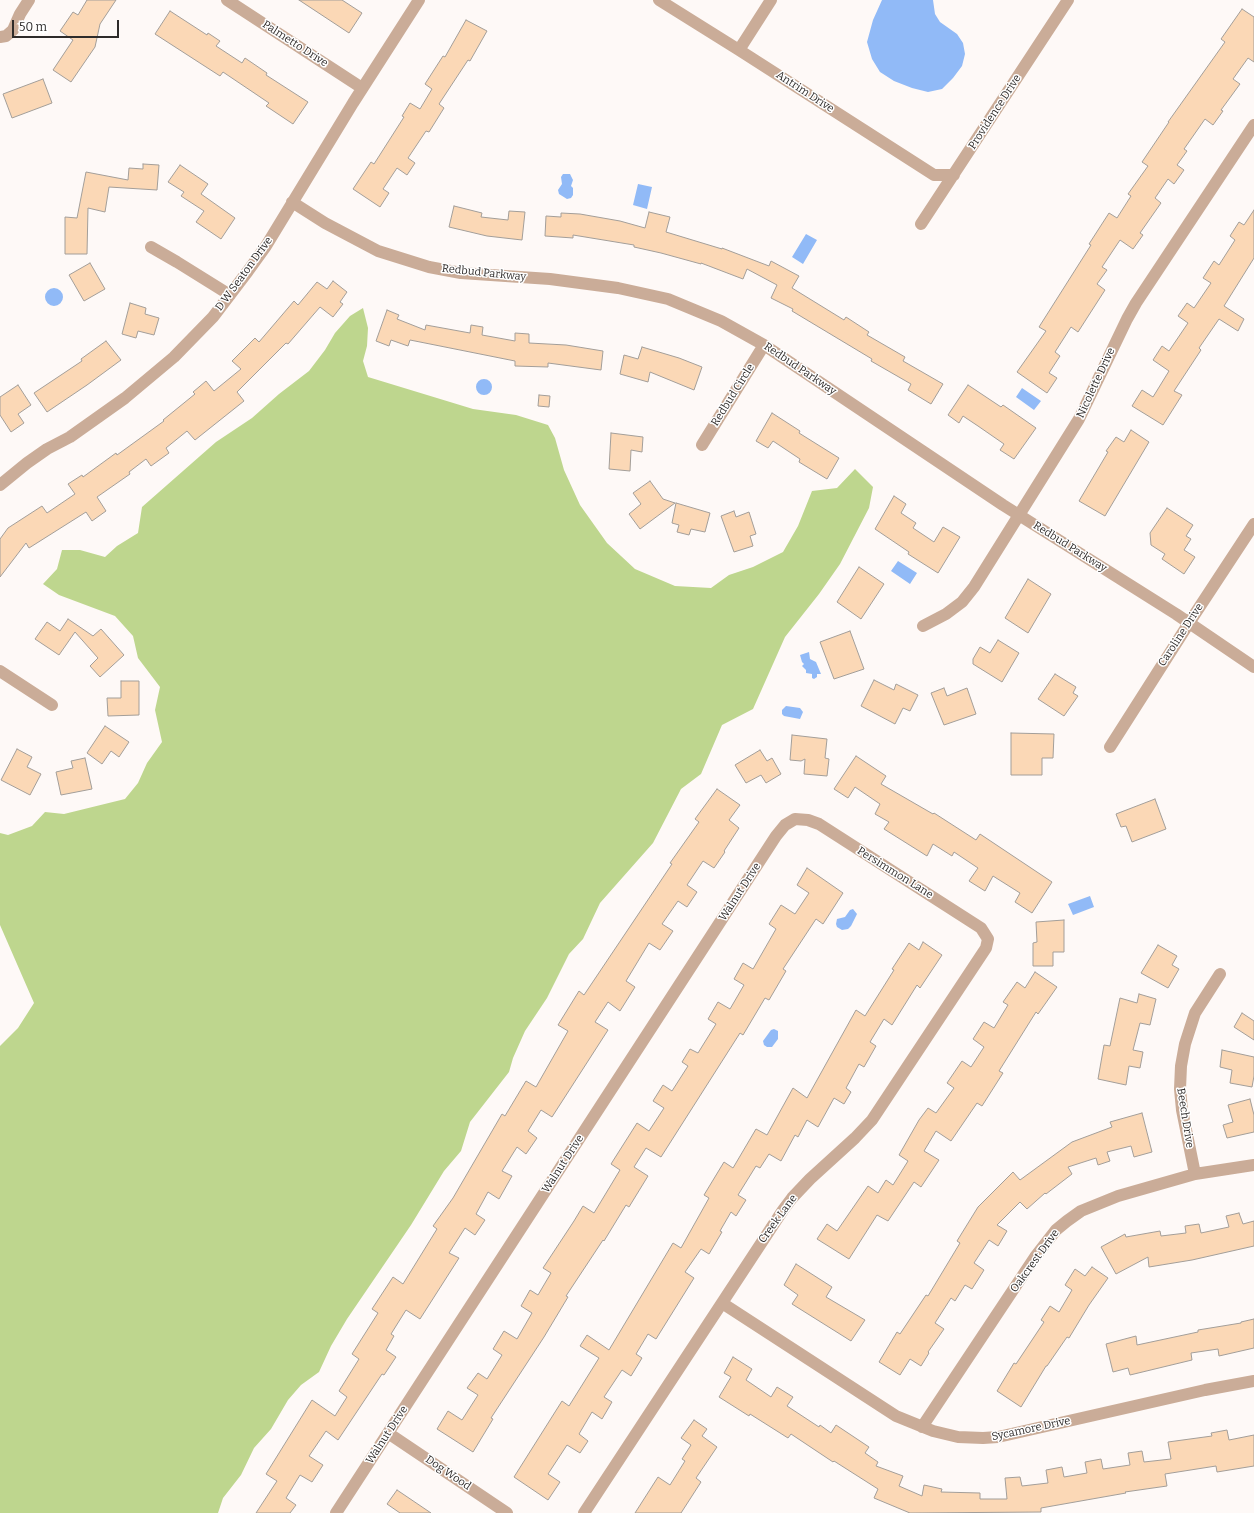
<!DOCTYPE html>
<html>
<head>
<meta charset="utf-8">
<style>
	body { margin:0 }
	#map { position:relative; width:1254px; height:1513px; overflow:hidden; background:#fef9f7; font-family:Bitter,serif }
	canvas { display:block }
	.scale { position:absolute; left:12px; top:20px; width:107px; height:18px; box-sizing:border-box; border:2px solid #2e2b2a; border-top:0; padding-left:5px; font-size:12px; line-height:14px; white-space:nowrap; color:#2e2b2a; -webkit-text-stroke:3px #fff; paint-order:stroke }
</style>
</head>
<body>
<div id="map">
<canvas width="1254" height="1513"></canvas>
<div class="scale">50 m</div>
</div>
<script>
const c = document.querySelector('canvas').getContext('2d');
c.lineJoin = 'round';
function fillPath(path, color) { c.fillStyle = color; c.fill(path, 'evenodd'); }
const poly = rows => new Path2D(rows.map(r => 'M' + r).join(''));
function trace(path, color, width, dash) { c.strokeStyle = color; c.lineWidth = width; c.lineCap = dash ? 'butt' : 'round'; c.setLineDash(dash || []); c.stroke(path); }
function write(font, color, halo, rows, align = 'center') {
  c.font = font + ' Bitter,serif'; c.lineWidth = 3; c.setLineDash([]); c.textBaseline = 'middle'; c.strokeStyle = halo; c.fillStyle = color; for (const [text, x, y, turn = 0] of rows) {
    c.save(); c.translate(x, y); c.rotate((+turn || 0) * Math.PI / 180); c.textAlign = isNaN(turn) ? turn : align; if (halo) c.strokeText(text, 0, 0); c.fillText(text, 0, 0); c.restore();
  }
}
const forest = poly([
	[363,308,368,328,367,346,363,361,368,377,473,409,516,415,548,425,555,438,564,470,580,505,607,543,635,569,675,586,711,588,729,575,753,567,783,552,798,526,812,491,837,488,855,469,873,487,869,508,840,564,819,594,785,637,753,709,722,725,701,774,681,789,653,843,600,903,583,939,569,954,547,998,525,1031,513,1058,509,1072,470,1122,461,1151,444,1171,411,1225,347,1319,331,1346,319,1372,301,1385,288,1400,271,1429,254,1448,241,1475,223,1498,218,1513,0,1513,0,1046,18,1028,34,1003,0,925,0,833,8,835,32,826,45,812,64,814,125,799,138,783,147,763,162,742,155,710,160,687,138,658,133,636,115,616,59,595,43,584,57,569,62,550,80,550,105,557,117,546,138,533,142,507,216,442,252,418,279,394,309,371,325,350,335,333,350,316]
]);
const water = poly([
	[882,0,933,0,935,14,940,22,957,34,963,43,965,54,962,66,953,78,942,89,928,92,912,88,894,81,880,72,872,59,867,42,873,20],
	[563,174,570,174,573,180,571,186,573,188,573,195,571,198,567,199,559,194,558,190,562,184,561,177],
	[638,184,652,187,647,209,633,205],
	[806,234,817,240,803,264,792,257],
	'45 297a9 9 0 1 1 18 0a9 9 0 1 1-18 0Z',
	'476 387a8 8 0 1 1 16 0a8 8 0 1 1-16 0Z',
	[1022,388,1041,401,1034,410,1016,397],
	[898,561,917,573,910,584,891,571],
	[809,652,810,659,816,662,821,674,817,674,817,677,814,679,812,678,812,674,806,673,806,670,802,666,804,664,802,662,800,655],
	[786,706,800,708,803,712,800,719,784,716,782,714,782,710],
	[1090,896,1094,907,1073,915,1068,904],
	[853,909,857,914,851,926,848,929,842,930,837,927,836,924,837,919,845,917,850,910],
	[774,1029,778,1031,778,1039,772,1047,767,1047,764,1045,763,1041,771,1030]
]);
const building = poly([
	[87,0,116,0,100,24,95,47,71,82,53,70,73,40,60,31,73,12,78,15,87,0],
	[299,0,342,0,362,13,349,33,299,0],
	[1242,9,1254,17,1254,62,1248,58,1233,79,1240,84,1221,110,1223,111,1213,125,1205,119,1184,149,1187,151,1177,165,1184,170,1174,184,1168,179,1155,198,1161,203,1140,233,1143,235,1133,249,1120,240,1102,267,1107,270,1097,284,1105,290,1078,332,1071,327,1055,352,1060,356,1049,373,1057,378,1047,393,1017,372,1046,331,1039,327,1091,245,1089,244,1109,213,1117,218,1131,196,1128,194,1148,166,1142,162,1169,122,1168,122,1225,42,1221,39,1242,9],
	[170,11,207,35,208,33,220,41,216,46,242,63,245,58,267,73,266,75,308,102,293,124,266,106,269,103,223,72,220,76,155,34,170,11],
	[466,20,487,31,470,61,468,60,439,104,444,108,429,132,426,131,408,158,415,163,407,175,397,168,383,189,389,193,380,207,353,189,371,162,374,164,404,117,402,116,410,103,420,109,432,89,425,84,443,56,445,57,466,20],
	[43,79,52,103,12,118,3,94,43,79],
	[143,164,159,165,157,190,109,187,105,212,88,208,87,254,65,254,65,217,77,218,86,172,128,180,129,168,143,169,143,164],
	[180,165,208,184,201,194,235,218,221,239,196,222,204,211,181,196,184,192,168,182,180,165],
	[454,206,482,213,481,217,508,220,509,211,525,212,522,240,487,236,449,227,454,206],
	[1254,210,1254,258,1224,306,1244,319,1238,331,1219,319,1199,348,1201,350,1174,391,1182,395,1163,425,1132,406,1142,390,1153,397,1169,371,1153,360,1162,346,1169,351,1188,323,1178,316,1187,303,1194,308,1211,283,1203,278,1214,261,1219,265,1235,240,1230,236,1239,222,1244,225,1254,210],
	[649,212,670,217,666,232,722,249,722,248,769,266,771,261,799,276,792,288,844,320,846,317,869,332,867,335,905,357,903,361,943,384,931,404,908,390,911,384,871,361,872,359,792,311,793,309,771,298,777,285,747,269,743,279,701,263,701,264,661,253,634,247,634,245,573,235,573,238,545,236,546,216,561,217,561,213,580,214,620,221,645,228,649,212],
	[90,263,105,289,84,301,69,275,90,263],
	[333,281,347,292,340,302,343,304,333,317,320,307,288,344,286,343,237,392,244,401,195,440,187,431,166,448,169,453,151,466,146,459,129,472,130,474,97,497,106,511,92,521,86,512,29,548,26,543,0,577,0,539,8,528,42,506,47,513,75,494,68,484,82,475,83,477,116,453,117,455,164,421,163,420,195,394,193,392,206,381,214,391,241,369,232,361,255,338,259,342,294,301,298,305,317,282,327,289,333,281],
	[130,303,146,308,145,314,159,318,154,335,138,331,136,338,122,334,130,303],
	[387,310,399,315,397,319,425,330,426,325,470,333,471,325,483,327,482,335,515,341,515,333,529,334,529,343,566,345,603,351,601,370,548,363,548,367,515,366,515,361,410,340,408,346,391,340,389,346,376,341,387,310],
	[106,341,121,360,87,385,47,412,34,393,82,361,81,359,106,341],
	[642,347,679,358,702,367,694,390,650,372,648,382,620,374,624,355,638,359,642,347],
	[18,385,31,405,18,414,24,423,11,432,0,415,0,397,18,385],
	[968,385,1001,407,1003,405,1036,428,1014,459,1000,450,1004,444,978,426,963,416,959,423,948,415,968,385],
	[539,395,550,396,549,407,538,406,539,395],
	[772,413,800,431,799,433,839,458,827,479,799,462,800,459,773,441,768,448,756,441,772,413],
	[1131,430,1149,442,1105,516,1079,501,1108,452,1106,451,1116,437,1124,442,1131,430],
	[611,433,643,437,642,452,631,450,630,471,609,469,611,433],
	[650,481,663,499,675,503,640,529,629,514,641,504,633,493,650,481],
	[894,496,906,504,901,513,916,523,913,528,934,542,943,527,960,537,938,573,908,554,909,552,875,529,894,496],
	[676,503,710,513,705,532,691,529,689,535,677,532,679,525,672,523,676,503],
	[1167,508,1193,525,1186,536,1191,539,1184,550,1195,557,1184,574,1162,559,1165,554,1151,545,1150,533,1167,508],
	[734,511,736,517,749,512,756,534,750,536,753,546,734,552,721,516,734,511],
	[859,567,884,584,861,619,837,602,859,567],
	[1028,579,1051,594,1028,633,1005,618,1028,579],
	[68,619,93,636,101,629,124,655,100,677,90,666,98,658,75,632,59,655,35,639,47,622,60,631,68,619],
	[850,631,864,669,834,679,820,642,850,631],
	[998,640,1019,653,1002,682,973,664,973,659,980,647,990,653,998,640],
	[1055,674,1076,687,1073,693,1078,696,1064,716,1038,699,1055,674],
	[874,680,894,690,896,684,918,695,910,711,903,708,895,724,861,706,874,680],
	[121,681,139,681,139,715,108,716,107,698,121,698,121,681],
	[944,688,947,696,967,688,976,714,944,725,931,693,944,688],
	[105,726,129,742,119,757,111,751,102,764,87,753,105,726],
	[1011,733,1054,734,1053,758,1042,758,1042,775,1011,775,1011,733],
	[792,735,827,739,825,758,829,759,827,776,804,774,805,759,801,761,790,760,792,735],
	[17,749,32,757,27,767,41,774,30,795,1,780,17,749],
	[760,750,767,761,772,758,781,774,766,783,761,775,746,783,735,765,760,750],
	[856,756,886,776,881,784,933,814,934,813,976,840,980,834,1052,882,1032,913,1015,902,1020,893,993,876,985,891,969,881,978,868,954,852,952,856,933,844,927,856,884,829,889,822,875,814,880,804,855,787,848,798,834,789,856,756],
	[85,758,92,789,61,795,56,772,73,768,71,761,85,758],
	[717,789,740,805,729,820,739,828,724,851,725,852,714,868,703,861,687,885,697,892,687,907,678,901,662,924,673,931,660,950,649,943,626,981,635,987,620,1011,608,1002,595,1022,608,1030,552,1117,541,1110,528,1131,537,1138,526,1154,517,1147,502,1171,512,1176,499,1199,488,1192,476,1214,485,1220,475,1235,465,1228,449,1253,459,1258,420,1319,406,1310,391,1334,394,1336,386,1350,396,1357,384,1375,382,1374,338,1440,326,1431,309,1456,323,1465,312,1482,300,1475,286,1498,296,1505,290,1513,256,1513,277,1481,266,1474,312,1400,335,1416,347,1397,339,1391,359,1359,352,1354,378,1313,372,1309,393,1277,403,1284,437,1229,433,1226,453,1198,502,1114,505,1116,526,1081,536,1087,568,1031,558,1025,579,991,584,995,672,864,670,863,699,822,695,819,717,789],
	[1155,799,1166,829,1132,842,1126,826,1121,827,1116,814,1155,799],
	[807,868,843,893,823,924,816,919,783,969,786,971,769,1000,765,998,743,1035,740,1033,661,1157,646,1148,634,1167,648,1176,629,1207,626,1205,604,1241,603,1240,566,1296,568,1297,544,1337,491,1418,493,1419,473,1452,437,1429,448,1411,462,1420,478,1395,467,1388,478,1373,487,1379,502,1355,493,1349,504,1331,517,1339,532,1313,521,1306,530,1290,538,1295,551,1273,543,1268,574,1221,583,1206,594,1213,620,1170,611,1164,637,1123,649,1131,664,1108,653,1101,663,1085,672,1091,688,1066,682,1062,690,1049,698,1053,716,1024,708,1019,718,1002,730,1009,744,985,734,979,743,963,753,969,776,929,769,924,781,905,795,914,809,893,797,885,807,868],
	[1064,920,1064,952,1053,952,1053,966,1033,966,1033,943,1037,942,1036,922,1064,920],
	[923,942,942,955,920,988,917,985,892,1025,884,1019,870,1042,876,1046,864,1067,859,1064,846,1088,851,1092,844,1104,834,1098,818,1127,807,1120,798,1137,795,1135,781,1161,769,1154,760,1168,756,1166,738,1195,746,1200,736,1216,731,1212,720,1231,722,1232,709,1254,701,1249,685,1272,694,1278,656,1339,648,1334,636,1354,642,1358,631,1376,622,1370,604,1397,612,1402,602,1419,592,1412,579,1434,588,1441,580,1453,567,1445,548,1474,560,1482,548,1500,514,1477,562,1401,569,1406,599,1358,580,1346,587,1335,609,1350,673,1243,681,1248,709,1198,704,1195,724,1162,733,1168,756,1129,767,1135,793,1088,807,1098,856,1010,865,1016,894,970,892,969,909,943,919,950,923,942],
	[1158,945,1177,956,1172,965,1179,969,1168,988,1141,973,1158,945],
	[1035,972,1057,987,1038,1014,1036,1012,999,1071,1003,1073,982,1106,977,1103,951,1141,936,1131,924,1151,939,1160,921,1187,914,1182,888,1221,877,1215,849,1259,817,1239,827,1224,837,1231,868,1186,878,1193,886,1180,893,1185,908,1161,899,1155,919,1120,928,1108,936,1113,954,1088,947,1083,962,1061,971,1067,984,1047,973,1039,984,1022,994,1028,1008,1005,1003,1002,1017,982,1025,988,1035,972],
	[1139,994,1156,999,1150,1025,1140,1023,1133,1050,1143,1052,1140,1068,1129,1066,1126,1085,1098,1079,1104,1045,1110,1046,1120,998,1137,1003,1139,994],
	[1242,1013,1254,1021,1254,1040,1234,1027,1242,1013],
	[1222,1050,1254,1057,1254,1076,1252,1087,1230,1083,1232,1070,1220,1067,1222,1050],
	[1250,1099,1254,1115,1254,1132,1227,1138,1223,1125,1233,1122,1228,1105,1250,1099],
	[1142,1113,1152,1152,1134,1157,1131,1146,1107,1152,1110,1161,1098,1165,1096,1158,1068,1167,1072,1174,1046,1194,1045,1193,1027,1209,1020,1202,997,1225,1007,1231,998,1246,989,1240,974,1263,984,1270,972,1289,965,1285,955,1301,951,1298,935,1323,944,1329,928,1352,929,1353,921,1366,910,1359,900,1375,879,1362,897,1332,900,1334,926,1295,928,1296,960,1243,957,1241,978,1207,1013,1172,1020,1180,1072,1142,1112,1127,1110,1122,1142,1113],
	[1239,1213,1243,1224,1254,1221,1254,1246,1192,1260,1149,1267,1148,1257,1116,1274,1101,1247,1125,1234,1126,1237,1160,1231,1161,1236,1186,1233,1185,1226,1199,1224,1201,1233,1229,1227,1226,1216,1239,1213],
	[796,1264,832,1287,826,1297,865,1320,851,1341,792,1304,798,1295,784,1285,796,1264],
	[1092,1267,1108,1278,1089,1305,1069,1338,1067,1337,1047,1366,1046,1366,1021,1407,997,1391,1014,1363,1016,1364,1044,1322,1041,1320,1050,1306,1059,1312,1072,1290,1065,1285,1075,1269,1085,1276,1092,1267],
	[1254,1319,1254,1348,1219,1356,1218,1349,1191,1353,1192,1360,1130,1375,1128,1368,1113,1372,1106,1344,1136,1336,1137,1345,1198,1332,1198,1330,1241,1323,1241,1322,1254,1319],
	[733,1357,752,1369,746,1380,771,1397,777,1387,793,1397,787,1406,819,1427,820,1425,831,1433,836,1425,869,1447,865,1453,878,1462,876,1466,903,1476,899,1486,922,1496,924,1485,942,1489,941,1492,980,1493,980,1499,1007,1499,1005,1478,1020,1477,1022,1486,1048,1483,1046,1470,1062,1467,1064,1477,1087,1473,1085,1462,1101,1459,1103,1469,1130,1465,1128,1453,1142,1451,1144,1462,1171,1459,1168,1442,1212,1436,1211,1433,1227,1430,1229,1440,1254,1435,1254,1466,1217,1472,1216,1466,1165,1474,1167,1486,1125,1492,1126,1493,1041,1508,1041,1512,910,1513,874,1498,878,1489,834,1461,833,1462,791,1434,788,1438,750,1414,749,1416,719,1397,731,1377,724,1373,733,1357],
	[694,1420,707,1429,702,1436,717,1447,696,1478,701,1482,681,1513,635,1513,658,1477,670,1485,685,1461,682,1459,691,1445,681,1438,694,1420],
	[397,1490,431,1513,400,1513,387,1504,397,1490]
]);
const minor = poly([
	[227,0,362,88],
	[659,0,739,50,934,175,954,175],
	[0,37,6,36,13,30,20,14,29,0],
	[739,50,771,0],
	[292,202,325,223,378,251,429,267,461,273,550,279,618,288,668,299,721,321,764,345,1003,505,1176,614,1254,667],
	[921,224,1068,0],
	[151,247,177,262,230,295],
	[702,445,764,345],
	[0,485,27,463,47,449,70,437,125,398,174,357,213,317,248,271,266,246,353,103,419,0],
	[923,626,946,614,962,602,974,587,1079,419,1127,319,1136,303,1254,125],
	[0,671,52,705],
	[1110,747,1189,623,1254,524],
	[1195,1174,1182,1110,1180,1089,1181,1066,1185,1044,1195,1013,1220,974],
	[722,1303,896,1416,933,1431,958,1437,983,1438,998,1437,1205,1390,1254,1381],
	[922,1427,1035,1257,1056,1230,1067,1221,1081,1211,1118,1196,1195,1174,1254,1165],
	[388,1433,507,1513],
	[336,1513,776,836,785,825,795,819,808,820,819,824,981,928,988,939,986,948,872,1120,855,1138,810,1179,792,1198,783,1210,584,1513]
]);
const streetNames = [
	["Palmetto Drive",295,44,33],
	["Antrim Drive",805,92,33],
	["Providence Drive",995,112,-57],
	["Redbud Parkway",484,273,6],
	["D W Seaton Drive",244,274,-54],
	["Redbud Parkway",800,369,34],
	["Nicolette Drive",1096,383,-65],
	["Redbud Circle",733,395,-58],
	["Redbud Parkway",1070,547,32],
	["Caroline Drive",1181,635,-57],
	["Persimmon Lane",895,873,32],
	["Walnut Drive",740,892,-57],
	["Beech Drive",1185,1118,81],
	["Walnut Drive",563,1164,-57],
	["Creek Lane",778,1219,-54],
	["Oakcrest Drive",1035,1261,-54],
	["Sycamore Drive",1031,1429,-12],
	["Walnut Drive",387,1435,-57],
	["Dog Wood",448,1473,34]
];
fillPath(forest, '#bed68e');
fillPath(water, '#91baf7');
fillPath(building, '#fbd8b6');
trace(building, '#a39e99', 1);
trace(minor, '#caac98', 12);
write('11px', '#2e2b2a', '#fff', streetNames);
</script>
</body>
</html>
